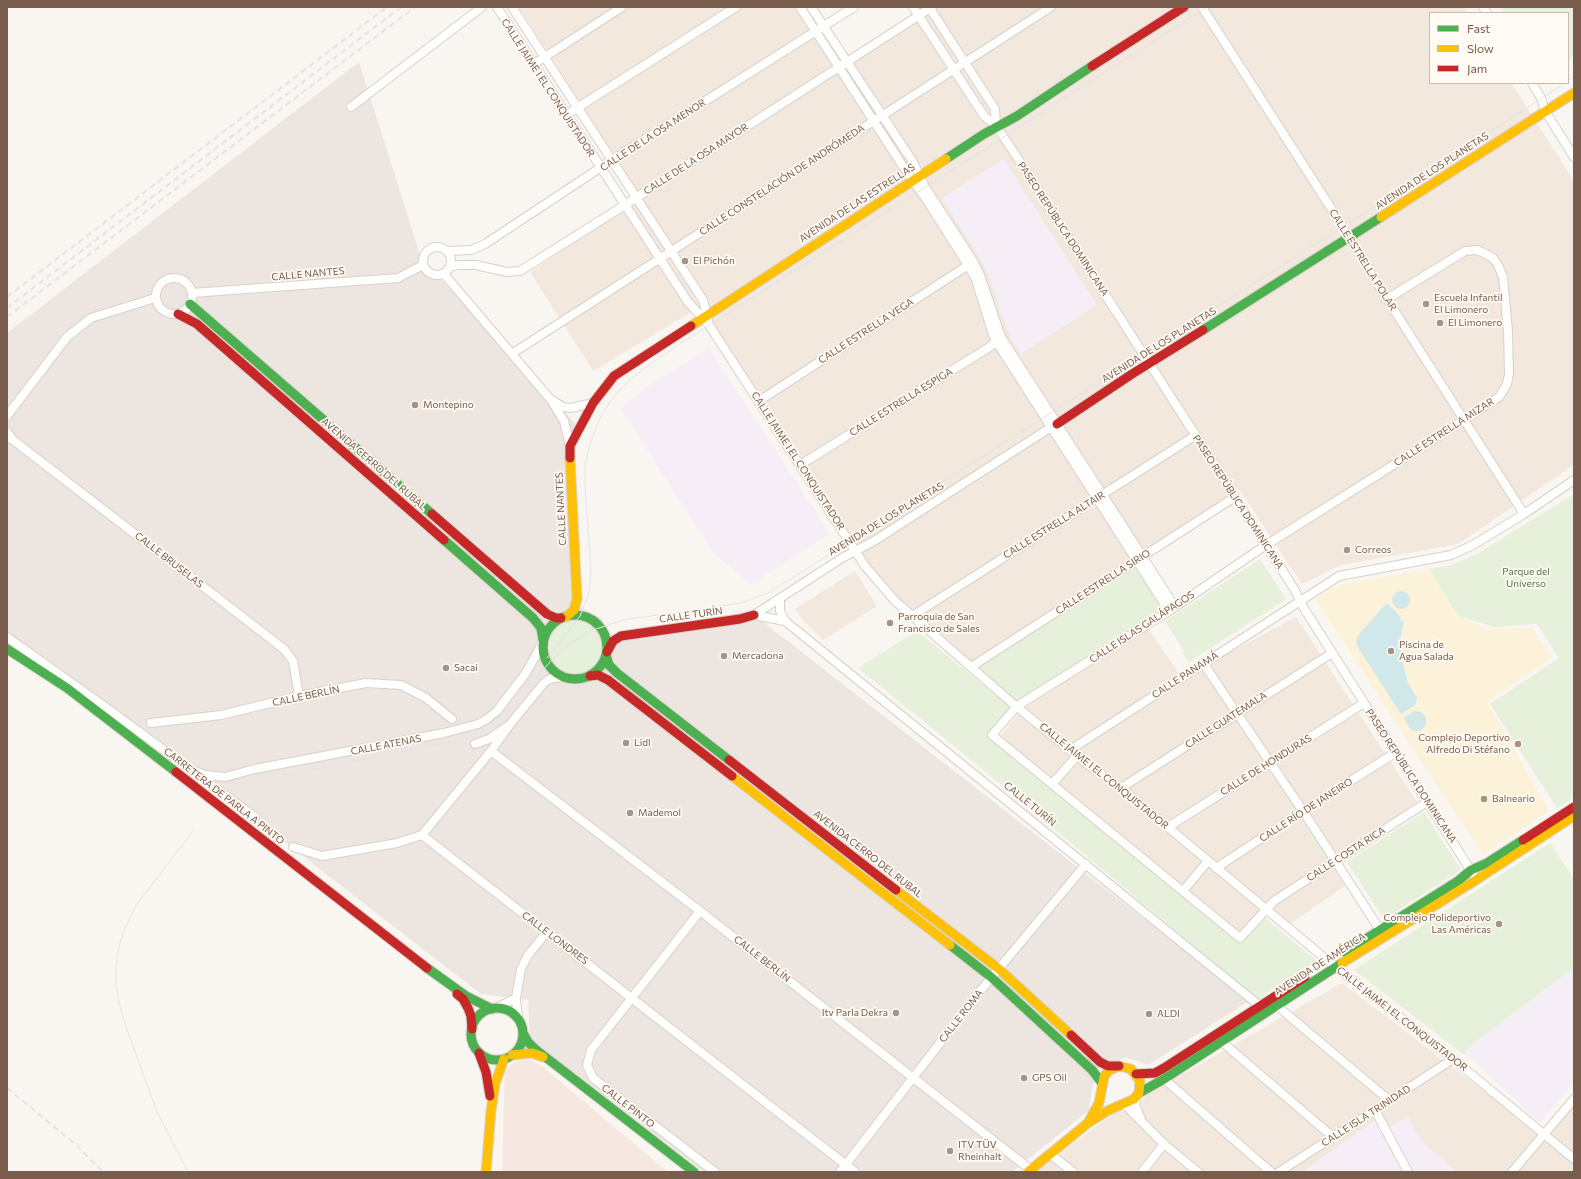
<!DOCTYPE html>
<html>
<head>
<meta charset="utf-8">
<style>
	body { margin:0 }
	#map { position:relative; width:1581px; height:1179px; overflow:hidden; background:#f9f5f0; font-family:Commissioner,sans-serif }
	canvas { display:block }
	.frame { position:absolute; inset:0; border:8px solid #7a5c4d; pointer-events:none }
	.legend { position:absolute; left:1429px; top:12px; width:140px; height:72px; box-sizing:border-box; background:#fffaf3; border:1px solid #cabbb1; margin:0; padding:5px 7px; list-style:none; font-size:12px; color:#7a5c4d }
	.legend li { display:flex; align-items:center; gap:8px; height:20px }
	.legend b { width:20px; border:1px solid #cabbb1 }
</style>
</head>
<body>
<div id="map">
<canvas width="1581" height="1179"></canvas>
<div class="frame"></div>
<ul class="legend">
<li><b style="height:5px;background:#4caf50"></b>Fast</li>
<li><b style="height:5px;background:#ffc107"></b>Slow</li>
<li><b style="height:5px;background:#c62828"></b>Jam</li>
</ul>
</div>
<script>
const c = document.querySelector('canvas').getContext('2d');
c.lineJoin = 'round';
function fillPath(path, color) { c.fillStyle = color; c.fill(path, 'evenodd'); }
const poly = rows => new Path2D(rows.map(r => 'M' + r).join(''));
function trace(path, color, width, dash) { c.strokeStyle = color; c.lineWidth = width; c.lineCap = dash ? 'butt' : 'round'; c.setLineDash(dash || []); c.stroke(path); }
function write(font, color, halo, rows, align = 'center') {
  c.font = font + ' Commissioner,sans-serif'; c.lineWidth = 3.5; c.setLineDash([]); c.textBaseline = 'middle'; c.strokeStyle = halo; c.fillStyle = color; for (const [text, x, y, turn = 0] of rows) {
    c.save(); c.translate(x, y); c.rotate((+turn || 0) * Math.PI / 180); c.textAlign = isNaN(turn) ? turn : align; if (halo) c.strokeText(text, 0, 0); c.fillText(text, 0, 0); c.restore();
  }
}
const residential = poly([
	[519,7,798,7,840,72,917,21,910,7,1464,7,1468,13,1430,13,1430,83,1511,83,1574,181,1574,465,1458,544,1341,565,1302,584,1239,489,971,667,894,600,865,566,698,308,593,371,530,272,642,198],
	[855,571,877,606,823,640,804,621,795,609],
	[1296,617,1417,802,1329,861,1345,886,1291,923,1261,911,1242,937,1000,737,1021,710,1145,624,1182,678],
	[1342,983,1545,1138,1574,1102,1574,1172,1032,1172,1118,1111,1137,1112,1146,1095]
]);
const commercial = poly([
	[530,1059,544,1068,668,1172,502,1172,505,1070,517,1061]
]);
const industrial = poly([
	[359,62,421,258,575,423,572,453,579,606,601,618,611,636,749,611,1249,1001,1148,1065,1126,1057,1099,1068,1092,1088,1089,1110,1012,1172,704,1172,530,1039,528,1000,481,994,125,718,7,632,7,333]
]);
const education = poly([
	[1004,159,1097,305,1021,354,1009,335,987,272,980,258,942,198],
	[709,348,830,534,751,584,714,554,621,409,645,388],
	[1572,970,1574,970,1574,1082,1540,1123,1466,1054,1466,1049],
	[1408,1116,1421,1141,1457,1172,1410,1172,1388,1128],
	[1375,1120,1402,1172,1302,1172]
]);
const green = poly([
	[1500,7,1574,7,1574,56,1568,59,1568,13,1504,13],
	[1574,494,1574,797,1557,808,1490,704,1559,658,1537,624,1494,627,1458,616,1429,569,1449,566,1477,554],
	[1260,559,1286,599,1189,662,1182,652,1184,651,1165,621],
	[1138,561,1167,608,1017,706,972,667],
	'549 647a26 26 0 1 1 52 0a26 26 0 1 1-52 0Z',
	[917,631,1011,708,988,736,1243,942,1265,918,1317,961,1258,999,975,763,858,668],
	[1424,812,1461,870,1384,919,1347,862],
	[1315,817,1335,849,1323,857,1302,825],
	[1550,843,1574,879,1574,970,1571,970,1466,1049,1466,1054,1463,1054,1354,970]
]);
const sand = poly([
	[1429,569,1458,616,1487,629,1532,628,1552,658,1487,702,1549,811,1483,855,1315,599,1332,588,1349,583]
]);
const water = poly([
	'1392 600a9 9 0 1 1 18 0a9 9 0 1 1-18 0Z',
	[1387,603,1400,616,1401,621,1404,621,1400,641,1401,657,1408,683,1417,698,1415,705,1401,714,1357,646,1356,642,1359,634],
	[1414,711,1421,712,1426,717,1426,725,1420,731,1413,731,1410,729,1404,718]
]);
const street = poly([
	[497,7,688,302,709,325,865,566,894,600,1011,702,1083,761,1121,788,1321,955,1453,1059,1574,1159],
	[512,7,703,300,708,319],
	[800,7,904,168,928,202,968,265,975,277,992,332,996,341,1169,611],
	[811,7,913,162,925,187,973,261,980,275,1001,337,1175,607],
	[913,7,984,116,996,126,1013,151,1293,587,1305,610,1473,874],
	[929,7,995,109,996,126],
	[1202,7,1336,216,1387,299,1524,514],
	[1483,7,1487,13],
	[534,64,622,7],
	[1532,83,1541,98,1545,111,1574,157],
	[351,107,482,7],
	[566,115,736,7],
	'423 261a14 14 0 1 1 28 0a14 14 0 1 1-28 0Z',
	[447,251,471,250,485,244,612,160,854,7],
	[450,267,458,265,476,265,507,272,520,271,636,198,932,7],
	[444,274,551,400,564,421,570,446],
	'156 296a18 18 0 1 1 36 0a18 18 0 1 1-36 0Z',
	[192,293,398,278,423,265],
	[1387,299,1465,251,1477,250,1484,253,1493,258,1498,265,1503,277,1508,331,1509,374,1507,384,1499,397,1395,464,1266,545,1169,611,1017,706,992,735,1240,938,1274,901,1427,802],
	[513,353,1051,7],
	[552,400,563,407,571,408,593,403],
	[759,401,973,262],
	[7,416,67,337,91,318,155,298],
	[7,432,13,440,7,438],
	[13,440,284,649,293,661,299,696],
	[800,465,988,348,1001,338],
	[780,599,780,611,785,621,1260,1006],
	[754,615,842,558,874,541,1056,424],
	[754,615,785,621],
	[912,616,1196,435],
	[7,637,111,711,255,817],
	[1203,663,1303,811,1380,930],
	[971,667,1235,497],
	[561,677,549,679,544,683,511,723,491,751,422,835,855,1172],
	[151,723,221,715,299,696,366,683,401,685,426,698,452,719],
	[475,744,489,739,506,727],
	[1070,750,1339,576,1451,555,1473,545,1524,514,1574,480],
	[491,751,700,911,1031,1170],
	[190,769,205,775,225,777,255,769,444,733,478,724,487,719,497,711,526,673,543,642],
	[1052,784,1077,756],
	[1121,788,1332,653],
	[1168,827,1364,703],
	[293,847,322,856,397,843,422,835],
	[1216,868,1303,811,1395,753],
	[1183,891,1208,861],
	[700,911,591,1050,587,1065,593,1078,715,1172],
	[1276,1005,1390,1101],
	[496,1008,516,998],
	[518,1019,516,998,521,969,528,955,547,932],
	[1222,1042,1333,1137],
	[1164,1079,1271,1172],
	[1138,1094,1135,1105,1141,1119],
	[1124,1104,1164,1144,1198,1172],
	[1375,1110,1408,1172],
	[1050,1154,1073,1172],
	[840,1172,981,990,1086,864],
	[1142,1172,1164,1144],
	[1279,1172,1453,1059],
	[1512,1172,1574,1099]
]);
const fast = poly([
	[946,159,984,134,1017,116,1092,66],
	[190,304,432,514],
	[1203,330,1381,217],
	[444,540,533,618,541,628,543,640],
	'543 647a32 32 0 1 1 64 0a32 32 0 1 1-64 0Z',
	[7,649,67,688,176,772],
	[606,655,609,665,617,673,729,760],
	[950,945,991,977,1092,1070,1102,1083],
	[1345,952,1458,881,1471,870,1487,863,1523,840],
	[427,968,466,996,492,1009],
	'471 1034a26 26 0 1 1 52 0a26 26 0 1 1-52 0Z',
	[523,1033,528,1042,535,1049,694,1172],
	[1139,1093,1164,1079,1342,963]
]);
const slow = poly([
	[1381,217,1574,93],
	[691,326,946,159],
	[566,617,574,610,577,599,570,458],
	[732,776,950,945],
	[896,890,999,969,1071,1035],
	[1342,963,1476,880,1574,816],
	[512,1055,532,1053,543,1057],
	[486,1172,491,1111,495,1084,504,1059],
	[1028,1172,1088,1123,1107,1111,1134,1099,1139,1093,1140,1081,1131,1069,1119,1066,1108,1071,1104,1077,1099,1103,1088,1123]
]);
const jam = poly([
	[1092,66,1184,7],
	[178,314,197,324,444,540],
	[1057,424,1132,374,1203,330],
	[570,458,570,446,593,403,614,376,691,326],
	[432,514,547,614,556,618,561,618],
	[607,652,613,641,621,636,740,619,754,615],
	[590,676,598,675,608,680,732,776],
	[729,760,896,890],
	[176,772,427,968],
	[1523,840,1574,807],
	[457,994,463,999,468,1008,471,1016,472,1029],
	[1071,1035,1100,1062,1108,1066,1119,1066],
	[479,1053,486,1072,490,1096],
	[1136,1074,1155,1073,1164,1068,1305,977]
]);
const tram = poly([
	[1568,81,1574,77],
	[547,658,580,616,589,593,591,570,585,488,585,465,590,444,600,418,610,402,624,385,646,367,677,346,1207,7],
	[263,780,484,735,492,731,500,724,541,672,558,653,577,639,593,630,623,620,741,603,770,592,1443,163,1565,83],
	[188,1172,157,1112,125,1024,119,1003,116,984,116,967,119,946,125,928,136,905,193,831]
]);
const rail = poly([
	[7,297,387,7],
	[7,308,401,7],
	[7,317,415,7],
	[7,1088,74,1143,103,1172]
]);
const markers = [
	[685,261,4,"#a69286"],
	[1426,304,4,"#a69286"],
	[1440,323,4,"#a69286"],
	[415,405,4,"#a69286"],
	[1347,550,4,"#a69286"],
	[890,623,4,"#a69286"],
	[1391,651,4,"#a69286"],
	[724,656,4,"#a69286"],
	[446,668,4,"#a69286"],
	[626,743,4,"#a69286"],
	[1518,744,4,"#a69286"],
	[1484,799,4,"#a69286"],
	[630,813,4,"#a69286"],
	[1499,924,4,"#a69286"],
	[896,1013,4,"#a69286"],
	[1149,1014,4,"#a69286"],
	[1024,1078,4,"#a69286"],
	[950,1151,4,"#a69286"]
];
const streetNames = [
	["CALLE JAIME I EL CONQUISTADOR",548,88,57],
	["CALLE DE LA OSA MENOR",653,135,-33],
	["CALLE DE LA OSA MAYOR",696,159,-33],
	["AVENIDA DE LOS PLANETAS",1432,171,-33],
	["CALLE CONSTELACIÓN DE ANDRÓMEDA",782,180,-33],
	["AVENIDA DE LAS ESTRELLAS",857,203,-33],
	["PASEO REPÚBLICA DOMINICANA",1063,229,57],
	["CALLE ESTRELLA POLAR",1363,260,58],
	["CALLE NANTES",308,274,-5],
	["CALLE ESTRELLA VEGA",866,331,-33],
	["AVENIDA DE LOS PLANETAS",1159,345,-32],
	["CALLE ESTRELLA ESPIGA",901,402,-32],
	["CALLE ESTRELLA MIZAR",1444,432,-33],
	["CALLE JAIME I EL CONQUISTADOR",798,461,57],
	["AVENIDA CERRO DEL RUBAL",374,464,41],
	["PASEO REPÚBLICA DOMINICANA",1238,502,57],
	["CALLE NANTES",561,509,-93],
	["AVENIDA DE LOS PLANETAS",886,519,-31],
	["CALLE ESTRELLA ALTAIR",1054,525,-32],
	["CALLE BRUSELAS",169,560,38],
	["CALLE ESTRELLA SIRIO",1103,582,-33],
	["CALLE TURÍN",691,615,-8],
	["CALLE ISLAS GALÁPAGOS",1142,627,-33],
	["CALLE PANAMÁ",1185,675,-33],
	["CALLE BERLÍN",306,696,-12],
	["CALLE GUATEMALA",1226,720,-33],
	["CALLE ATENAS",386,745,-11],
	["CALLE DE HONDURAS",1266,765,-32],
	["CALLE JAIME I EL CONQUISTADOR",1104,776,39],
	["PASEO REPÚBLICA DOMINICANA",1411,776,57],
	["CARRETERA DE PARLA A PINTO",224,796,38],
	["CALLE TURÍN",1030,804,39],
	["CALLE RÍO DE JANEIRO",1306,810,-33],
	["AVENIDA CERRO DEL RUBAL",868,854,38],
	["CALLE COSTA RICA",1346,854,-33],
	["CALLE LONDRES",555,938,37],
	["CALLE BERLÍN",762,959,38],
	["AVENIDA DE AMÉRICA",1320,964,-33],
	["CALLE ROMA",961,1016,-52],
	["CALLE JAIME I EL CONQUISTADOR",1402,1019,38],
	["CALLE PINTO",628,1106,38],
	["CALLE ISLA TRINIDAD",1366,1116,-33]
];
const poiNames = [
	["El Pichón",693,261],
	["Escuela Infantil",1434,298],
	["El Limonero",1434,310],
	["El Limonero",1448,323],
	["Montepino",423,405],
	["Correos",1355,550],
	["Parroquia de San",898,617],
	["Francisco de Sales",898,629],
	["Piscina de",1399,645],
	["Agua Salada",1399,657],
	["Mercadona",732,656],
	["Sacai",454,668],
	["Complejo Deportivo",1510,738,"right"],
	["Alfredo Di Stéfano",1510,750,"right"],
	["Lidl",634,743],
	["Balneario",1492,799],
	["Mademol",638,813],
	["Complejo Polideportivo",1491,918,"right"],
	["Las Américas",1491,930,"right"],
	["Itv Parla Dekra",888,1013,"right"],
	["ALDI",1157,1014],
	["GPS Oil",1032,1078],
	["ITV TÜV",958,1145],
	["Rheinhalt",958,1157]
];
const parkNames = [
	["Parque del",1526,572],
	["Universo",1526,584]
];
fillPath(residential, '#f2e8de');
fillPath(commercial, '#f6e8e1');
fillPath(industrial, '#ede5e0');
fillPath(education, '#f6eef6');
fillPath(green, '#e7f0db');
fillPath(sand, '#fbf2d9');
fillPath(water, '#d0e8ea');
trace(street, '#d7d1cb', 10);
trace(fast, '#d9d2cb', 11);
trace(slow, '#d9d2cb', 11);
trace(jam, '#d9d2cb', 11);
trace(street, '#fefefd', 8);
trace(fast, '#4caf50', 9);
trace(slow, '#ffc107', 9);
trace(jam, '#c62828', 9);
trace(tram, '#e6e3e7', 1);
trace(rail, '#e6e3e7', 2, [6, 4]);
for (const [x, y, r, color] of markers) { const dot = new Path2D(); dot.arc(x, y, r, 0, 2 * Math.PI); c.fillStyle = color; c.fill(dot); trace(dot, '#fffaf3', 1.5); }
write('10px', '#7a5c4d', '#fffaf3', streetNames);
write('10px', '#7a5c4d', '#fffaf3', poiNames, 'left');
write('10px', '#537a41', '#fffaf3', parkNames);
</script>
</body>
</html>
